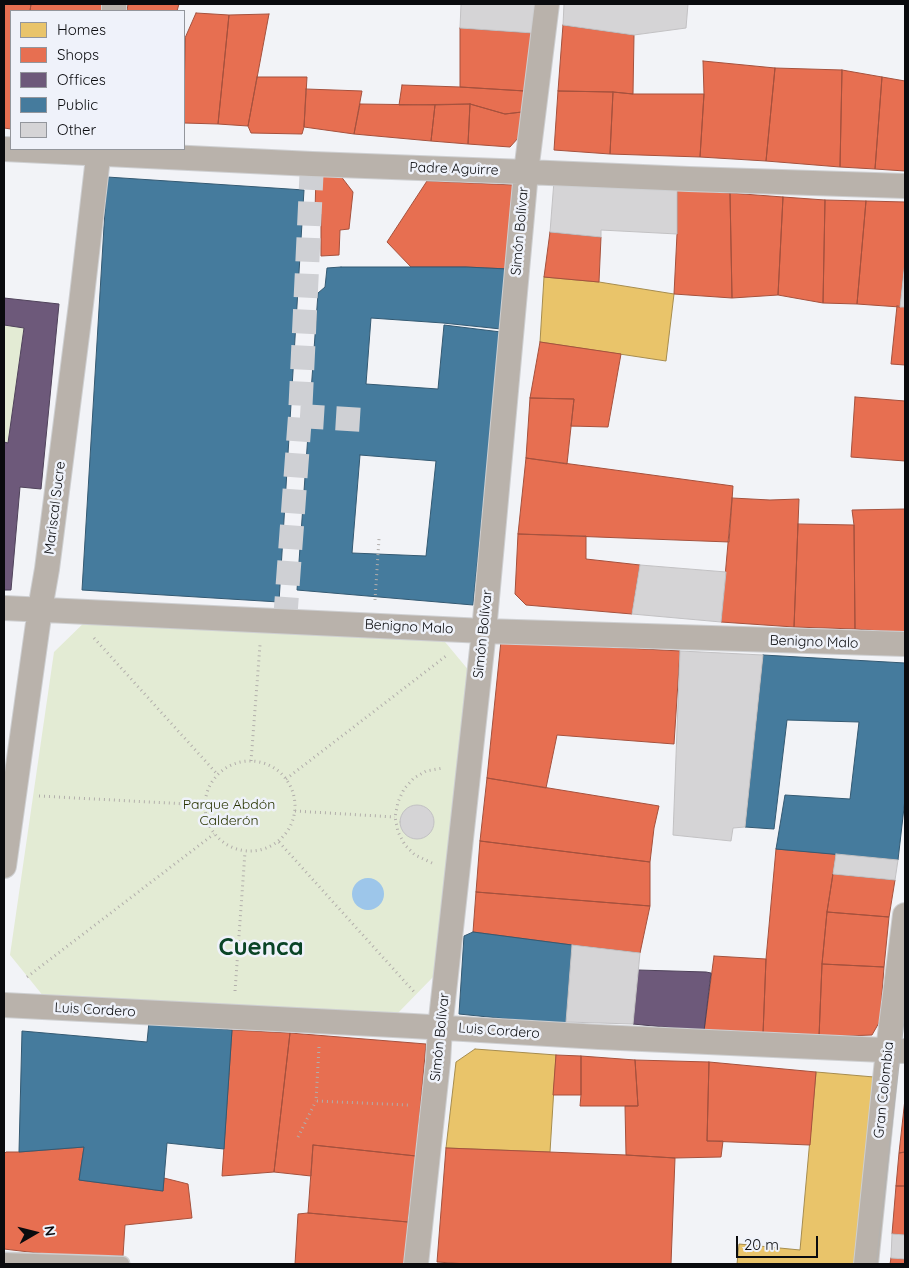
<!DOCTYPE html>
<html>
<head>
<meta charset="utf-8">
<style>
	body { margin:0 }
	#map { position:relative; width:909px; height:1268px; overflow:hidden; background:#f2f3f7; font-family:Quicksand,sans-serif }
	canvas { display:block }
	.frame { position:absolute; inset:0; border:5px solid #0a0b0e; pointer-events:none }
	.legend { position:absolute; left:10px; top:10px; width:175px; height:140px; box-sizing:border-box; background:#eff2fa; border:1px solid #93969c; margin:0; padding:6px 9px; list-style:none; font-size:15px; color:#0a0b0e }
	.legend li { display:flex; align-items:center; gap:10px; height:25px }
	.legend b { width:25px; border:1px solid #93969c }
	.north { position:absolute; left:10px; top:1208px; width:50px; height:50px; -webkit-text-stroke:4px #eff2fa; paint-order:stroke; rotate:82deg; font-size:14px; font-weight:700; line-height:20px; text-align:center; color:#0a0b0e }
	.north::after { content:''; display:block; margin:auto; width:18px; height:22px; background:#0a0b0e; clip-path:polygon(50% 0,100% 100%,50% 72%,0 100%) }
	.scale { position:absolute; left:736px; top:1236px; width:82px; height:22px; box-sizing:border-box; border:2px solid #0a0b0e; border-top:0; padding-left:6px; font-size:15px; line-height:18px; white-space:nowrap; color:#0a0b0e; -webkit-text-stroke:4px #eff2fa; paint-order:stroke }
</style>
</head>
<body>
<div id="map">
<canvas width="909" height="1268"></canvas>
<div class="frame"></div>
<ul class="legend">
<li><b style="height:14px;background:#e9c46a"></b>Homes</li>
<li><b style="height:14px;background:#e76f51"></b>Shops</li>
<li><b style="height:14px;background:#6d597a"></b>Offices</li>
<li><b style="height:14px;background:#457b9d"></b>Public</li>
<li><b style="height:14px;background:#d5d4d6"></b>Other</li>
</ul>
<div class="north">N</div>
<div class="scale">20 m</div>
</div>
<script>
const c = document.querySelector('canvas').getContext('2d');
c.lineJoin = 'round';
function fillPath(path, color) { c.fillStyle = color; c.fill(path, 'evenodd'); }
const poly = rows => new Path2D(rows.map(r => 'M' + r).join(''));
function trace(path, color, width, dash) { c.strokeStyle = color; c.lineWidth = width; c.lineCap = dash ? 'butt' : 'round'; c.setLineDash(dash || []); c.stroke(path); }
function write(font, color, halo, rows, align = 'center') {
  c.font = font + ' Quicksand,sans-serif'; c.lineWidth = 5; c.setLineDash([]); c.textBaseline = 'middle'; c.strokeStyle = halo; c.fillStyle = color; for (const [text, x, y, turn = 0] of rows) {
    c.save(); c.translate(x, y); c.rotate((+turn || 0) * Math.PI / 180); c.textAlign = isNaN(turn) ? turn : align; if (halo) c.strokeText(text, 0, 0); c.fillText(text, 0, 0); c.restore();
  }
}
const green = poly([
	[4,325,24,328,8,443,4,442],
	[92,615,436,631,470,672,434,976,397,1014,44,997,10,955,54,652]
]);
const water = poly([
	'352 894a16 16 0 1 1 32 0a16 16 0 1 1-32 0Z'
]);
const homes = poly([
	[544,277,599,282,674,294,666,361,540,342,544,277],
	[475,1049,556,1055,550,1152,446,1148,456,1062,475,1049],
	[816,1072,874,1077,855,1264,737,1264,739,1244,800,1250,816,1072]
]);
const shops = poly([
	[4,4,31,4,30,11,11,11,11,129,4,128,4,4],
	[31,4,106,4,105,11,30,11,31,4],
	[128,4,179,4,177,11,127,11,128,4],
	[196,13,229,15,218,124,184,123,185,38,196,13],
	[269,14,248,126,218,124,229,15,269,14],
	[563,25,634,35,633,94,613,92,558,91,563,25],
	[460,28,533,33,525,91,460,87,460,28],
	[184,37,185,38,184,101,184,37],
	[703,61,775,68,766,161,700,157,704,94,703,61],
	[775,68,842,70,840,167,766,161,775,68],
	[842,70,882,77,875,169,840,167,842,70],
	[257,77,307,77,304,127,302,134,251,133,248,126,257,77],
	[882,77,905,81,905,171,875,169,882,77],
	[402,85,460,87,525,91,522,112,505,114,470,104,399,105,402,85],
	[306,89,362,91,354,134,304,127,306,89],
	[558,91,613,92,610,154,554,150,558,91],
	[613,92,633,94,704,94,700,157,610,154,613,92],
	[360,104,435,105,431,141,354,134,360,104],
	[470,104,505,114,522,112,519,137,510,147,468,144,470,104],
	[470,104,468,144,431,141,435,105,470,104],
	[316,175,340,175,353,192,349,229,340,230,339,255,321,256,321,214,315,212,316,175],
	[427,181,514,185,508,269,466,267,411,267,387,242,427,181],
	[677,189,730,193,732,298,674,294,677,234,677,189],
	[730,193,783,197,778,295,732,298,730,193],
	[783,197,825,200,823,303,778,295,783,197],
	[825,200,866,201,857,304,823,303,825,200],
	[866,201,905,202,905,262,900,307,857,304,866,201],
	[550,232,601,237,599,282,544,277,550,232],
	[897,306,905,307,905,365,891,364,897,306],
	[540,342,621,354,608,427,571,426,574,399,530,398,540,342],
	[855,397,905,401,905,461,851,457,855,397],
	[530,398,574,399,567,464,526,458,530,398],
	[526,458,733,486,729,542,518,534,526,458],
	[732,498,770,500,799,499,794,627,721,622,732,498],
	[905,509,905,633,855,629,854,525,852,510,905,509],
	[798,524,854,525,855,629,794,627,798,524],
	[518,534,586,536,586,559,640,565,632,614,526,605,515,594,518,534],
	[501,641,680,651,674,744,557,735,546,788,487,778,501,641],
	[487,778,659,806,654,828,650,862,480,841,487,778],
	[480,841,650,862,650,906,476,892,480,841],
	[776,849,836,854,827,912,822,964,819,1037,763,1034,766,959,776,849],
	[833,874,895,880,889,917,827,912,833,874],
	[476,892,650,906,640,953,572,945,473,932,476,892],
	[827,912,889,917,884,967,822,964,827,912],
	[714,956,766,959,763,1034,704,1031,714,956],
	[822,964,884,967,880,1021,872,1035,819,1037,822,964],
	[232,1030,290,1033,274,1172,222,1176,232,1030],
	[290,1033,426,1044,416,1156,313,1145,311,1176,274,1172,290,1033],
	[556,1055,581,1056,581,1095,553,1095,556,1055],
	[581,1056,635,1060,638,1106,580,1106,581,1095,581,1056],
	[635,1060,709,1062,707,1141,723,1141,721,1157,675,1158,626,1155,625,1106,638,1106,635,1060],
	[709,1062,816,1072,810,1145,707,1141,709,1062],
	[905,1099,905,1152,899,1153,905,1099],
	[313,1145,416,1156,408,1222,308,1213,313,1145],
	[84,1147,79,1180,163,1191,164,1178,188,1184,192,1218,125,1225,123,1256,54,1255,4,1249,4,1154,6,1152,19,1152,84,1147],
	[446,1148,626,1155,675,1158,671,1264,467,1264,437,1262,446,1148],
	[905,1152,905,1186,896,1186,899,1153,905,1152],
	[896,1186,905,1186,905,1235,892,1234,896,1186],
	[308,1213,408,1222,405,1264,295,1264,298,1214,308,1213],
	[891,1258,905,1259,905,1264,890,1264,891,1258]
]);
const offices = poly([
	[4,298,59,304,41,489,20,487,11,590,4,590,4,442,8,443,24,328,4,325,4,298],
	[638,970,706,972,711,973,704,1031,633,1024,638,970]
]);
const public = poly([
	[107,177,304,190,279,602,82,590,107,177],
	[341,267,466,267,508,269,501,329,443,323,371,318,366,384,438,389,444,325,501,332,473,605,297,590,318,293,325,287,327,268,341,267],
	[360,455,436,461,426,556,352,553,360,455],
	[763,655,905,663,905,799,898,860,776,849,785,795,850,799,859,722,787,720,774,829,745,827,763,655],
	[473,932,572,945,566,1025,459,1014,464,936,473,932],
	[149,1022,232,1030,224,1149,167,1143,163,1191,79,1180,84,1147,19,1152,22,1031,147,1042,149,1022]
]);
const building = poly([
	[461,4,536,4,533,33,460,28,461,4],
	[564,4,688,4,686,28,634,35,563,25,564,4],
	[554,181,677,189,677,234,601,230,601,237,550,232,554,181],
	[905,262,905,307,900,307,905,262],
	[640,565,726,572,721,622,632,614,640,565],
	[680,651,763,655,745,827,733,828,731,841,673,835,680,651],
	'400 822a17 17 0 1 1 34 0a17 17 0 1 1-34 0Z',
	[836,854,898,860,895,880,833,874,836,854],
	[572,945,640,953,633,1024,566,1022,572,945],
	[892,1234,905,1235,905,1259,891,1258,892,1234]
]);
const streetTunnel = poly([
	[300,416,365,420],
	[285,621,300,416,312,164]
]);
const path = poly([
	[375,600,379,539],
	[94,638,218,775],
	'205 806a45 45 0 1 1 90 0a45 45 0 1 1-90 0Z',
	[251,761,260,645],
	[286,779,446,656],
	[39,796,205,805],
	[295,811,395,817],
	[279,842,416,994],
	[432,863,415,855,405,845,398,832,395,817,398,802,404,789,414,778,426,771,443,768],
	[27,977,214,834],
	[235,991,245,852],
	[319,1047,316,1101,408,1105],
	[298,1137,316,1101]
]);
const lane = poly([
	[4,1259,123,1263]
]);
const street = poly([
	[114,11,114,4],
	[4,149,312,164,526,172,689,179,905,186],
	[4,608,484,631,905,644],
	[4,866,40,609,47,569,81,304,99,149],
	[4,1005,413,1026,599,1037,905,1051],
	[416,1264,438,1062,440,1028,484,631,526,172,547,4],
	[866,1264,888,1050,905,915]
]);
const tram = poly([
	[876,1264,905,1012]
]);
const streetNames = [
	["Padre Aguirre",454,169,2],
	["Simón Bolívar",520,231,-85],
	["Mariscal Sucre",55,508,-83],
	["Benigno Malo",409,627,3],
	["Simón Bolívar",483,634,-84],
	["Benigno Malo",814,642,2],
	["Luis Cordero",95,1010,3],
	["Luis Cordero",499,1031,4],
	["Simón Bolívar",440,1037,-84],
	["Gran Colombia",884,1090,-84]
];
const parkNames = [
	["Parque Abdón",229,805],
	["Calderón",229,821]
];
const townNames = [
	["Cuenca",261,948]
];
fillPath(green, '#e3ebd4');
fillPath(water, '#9dc6ea');
fillPath(homes, '#e9c46a');
trace(homes, '#a68c4e', 1);
fillPath(shops, '#e76f51');
trace(shops, '#a5513d', 1);
fillPath(offices, '#6d597a');
trace(offices, '#4f425a', 1);
fillPath(public, '#457b9d');
trace(public, '#335972', 1);
fillPath(building, '#d5d4d6');
trace(building, '#c2c1c3', 1);
trace(streetTunnel, '#cfd0d4', 24, [24, 12]);
trace(lane, '#cecfd1', 15);
trace(street, '#cecfd1', 26);
trace(path, '#b2aeab', 3, [1, 4]);
trace(lane, '#b9b2ab', 12);
trace(street, '#b9b2ab', 24);
trace(tram, '#b4b2b0', 1);
write('14px', '#0a0b0e', '#eff2fa', streetNames);
write('14px', '#283300', '#eff2fa', parkNames);
write('bold 24px', '#0a4425', '#eff2fa', townNames);
</script>
</body>
</html>
